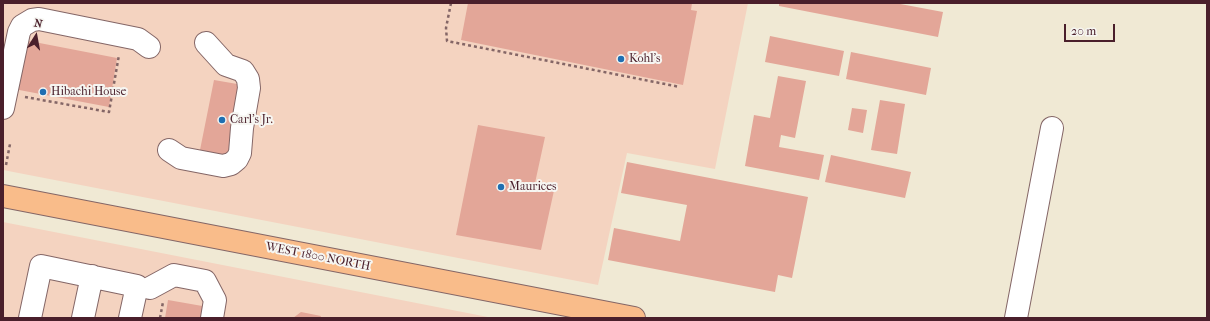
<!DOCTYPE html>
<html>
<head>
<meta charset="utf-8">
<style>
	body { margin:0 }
	#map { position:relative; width:1210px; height:321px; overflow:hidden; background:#f0e9d4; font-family:"IM FELL French Canon",serif }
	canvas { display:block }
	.frame { position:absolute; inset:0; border:4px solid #4a1f2b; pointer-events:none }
	.north { position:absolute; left:16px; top:16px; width:40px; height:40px; -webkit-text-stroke:3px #f6f6f2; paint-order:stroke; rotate:11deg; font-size:11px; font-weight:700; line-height:16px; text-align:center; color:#4a1f2b }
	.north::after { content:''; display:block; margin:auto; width:14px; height:18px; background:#4a1f2b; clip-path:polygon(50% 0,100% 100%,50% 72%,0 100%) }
	.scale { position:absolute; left:1064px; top:24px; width:51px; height:18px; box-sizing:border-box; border:2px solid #4a1f2b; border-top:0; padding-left:5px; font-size:12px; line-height:14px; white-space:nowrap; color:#4a1f2b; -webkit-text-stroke:3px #f6f6f2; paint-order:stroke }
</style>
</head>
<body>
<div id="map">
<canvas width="1210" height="321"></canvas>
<div class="frame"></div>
<div class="north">N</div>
<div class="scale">20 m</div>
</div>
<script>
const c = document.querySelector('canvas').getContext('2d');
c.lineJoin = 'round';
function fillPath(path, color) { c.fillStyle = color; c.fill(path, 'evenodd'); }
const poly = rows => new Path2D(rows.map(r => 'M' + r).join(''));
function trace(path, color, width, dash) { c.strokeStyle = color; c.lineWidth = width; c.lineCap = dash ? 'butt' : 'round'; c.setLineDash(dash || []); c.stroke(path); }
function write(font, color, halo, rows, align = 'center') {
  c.font = font + ' "IM FELL French Canon",serif'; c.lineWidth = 4; c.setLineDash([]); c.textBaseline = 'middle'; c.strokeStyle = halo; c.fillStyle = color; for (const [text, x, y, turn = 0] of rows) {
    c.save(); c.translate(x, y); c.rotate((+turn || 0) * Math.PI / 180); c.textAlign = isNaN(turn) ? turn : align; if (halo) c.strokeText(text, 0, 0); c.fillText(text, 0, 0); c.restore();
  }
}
const built = poly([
	[3,3,748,3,715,169,627,153,598,285,3,170],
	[3,222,493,318,3,318]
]);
const building = poly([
	[468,3,692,3,691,10,697,11,683,85,461,40],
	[779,3,895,3,943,12,938,37,779,6],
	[770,36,844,51,839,76,765,62],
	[24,40,117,58,109,107,14,89],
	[851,52,931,68,926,95,846,79],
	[778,76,806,81,795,138,781,135,779,147,824,155,819,180,745,166,754,115,770,118],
	[214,80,243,85,230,160,199,155],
	[880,100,905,104,897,154,871,150],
	[852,108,867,110,863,133,848,130],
	[478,125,545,137,535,183,555,186,541,250,456,235],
	[831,155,911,172,905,198,825,182],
	[627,162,808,197,792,278,778,275,775,292,608,260,614,228,680,241,687,205,621,193],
	[168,300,208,307,206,318,165,318],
	[301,312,321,316,320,318,293,318]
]);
const path = poly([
	[451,3,446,28,447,41,680,87],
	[25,97,109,112,119,55],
	[6,165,10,144],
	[160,318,163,302]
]);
const minor = poly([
	[3,108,19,32,22,26,32,20,39,19,138,39,149,47],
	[169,150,181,158,223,166,231,164,237,159,240,153,242,128,249,88,248,79,243,71,226,65,206,43],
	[150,288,174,275,205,281,215,300,212,318],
	[30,318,41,266,137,286,130,318],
	[83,318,92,276],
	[1016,318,1052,128]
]);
const major = poly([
	[3,196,634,318]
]);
const markers = [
	[621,59,4,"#1f6fb2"],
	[43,92,4,"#1f6fb2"],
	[222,120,4,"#1f6fb2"],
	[501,187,4,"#1f6fb2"]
];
const poiNames = [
	["Kohl's",629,59],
	["Hibachi House",51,92],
	["Carl's Jr.",230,120],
	["Maurices",509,187]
];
const streetNames = [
	["WEST 1800 NORTH",318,257,11]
];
fillPath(built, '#f4d3c0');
fillPath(building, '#e3a698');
trace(minor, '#846666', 24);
trace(major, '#846666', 24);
trace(path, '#846666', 2.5, [3, 3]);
trace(minor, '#fff', 22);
trace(major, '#f9bc8a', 22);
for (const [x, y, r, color] of markers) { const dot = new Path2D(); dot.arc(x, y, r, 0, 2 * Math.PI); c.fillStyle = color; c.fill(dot); trace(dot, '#f6f6f2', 1.5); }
write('12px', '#4a1f2b', '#f6f6f2', poiNames, 'left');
write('12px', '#4a1f2b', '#f6f6f2', streetNames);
</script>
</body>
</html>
